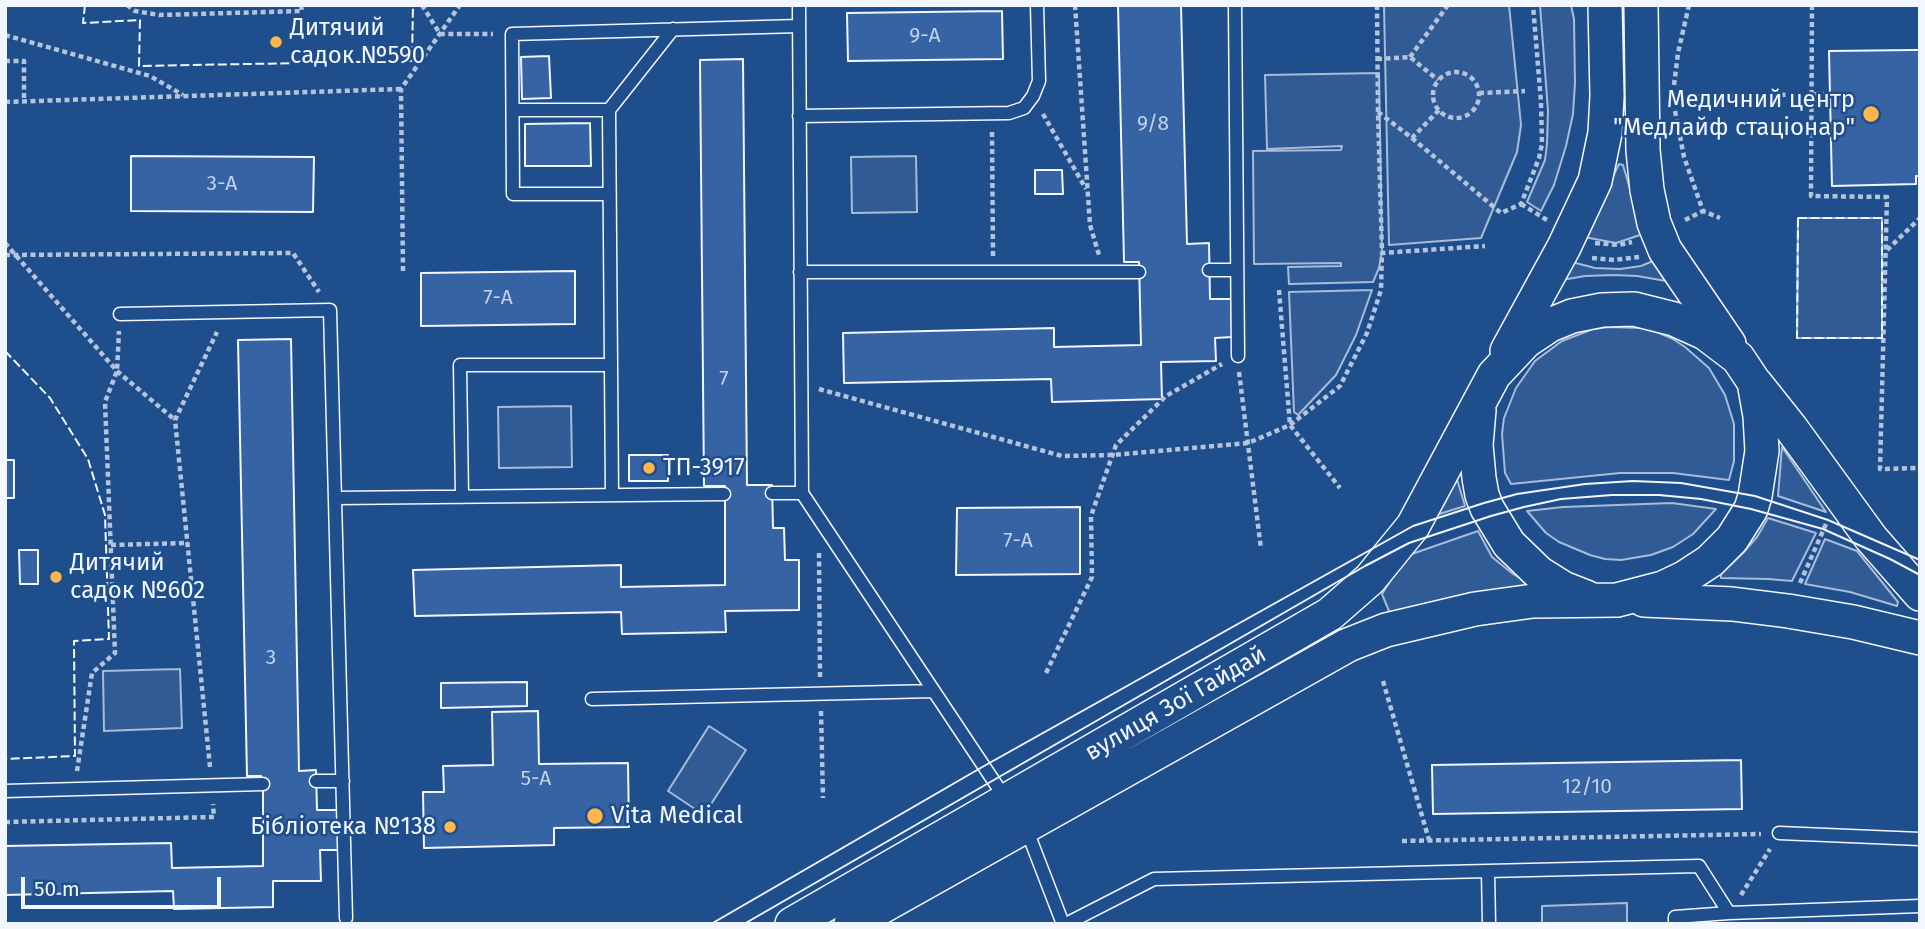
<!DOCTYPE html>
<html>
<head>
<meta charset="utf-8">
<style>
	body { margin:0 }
	#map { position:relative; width:1925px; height:929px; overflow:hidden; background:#1f4e8c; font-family:"Fira Sans",sans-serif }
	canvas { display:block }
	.frame { position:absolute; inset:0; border:7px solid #f2f6ff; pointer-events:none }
	.scale { position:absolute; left:21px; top:877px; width:200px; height:32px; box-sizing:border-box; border:4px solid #f2f6ff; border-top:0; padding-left:9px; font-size:21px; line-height:24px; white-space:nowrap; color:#f2f6ff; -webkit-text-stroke:5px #1f4e8c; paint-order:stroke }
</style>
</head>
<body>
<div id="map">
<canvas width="1925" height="929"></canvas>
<div class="frame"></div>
<div class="scale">50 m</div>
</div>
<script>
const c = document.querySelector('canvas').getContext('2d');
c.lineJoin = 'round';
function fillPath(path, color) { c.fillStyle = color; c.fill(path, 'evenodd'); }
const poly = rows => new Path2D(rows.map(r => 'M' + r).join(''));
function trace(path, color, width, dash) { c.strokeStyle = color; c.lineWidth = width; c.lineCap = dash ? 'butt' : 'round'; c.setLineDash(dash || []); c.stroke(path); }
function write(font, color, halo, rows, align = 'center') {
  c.font = font + ' "Fira Sans",sans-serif'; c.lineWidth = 5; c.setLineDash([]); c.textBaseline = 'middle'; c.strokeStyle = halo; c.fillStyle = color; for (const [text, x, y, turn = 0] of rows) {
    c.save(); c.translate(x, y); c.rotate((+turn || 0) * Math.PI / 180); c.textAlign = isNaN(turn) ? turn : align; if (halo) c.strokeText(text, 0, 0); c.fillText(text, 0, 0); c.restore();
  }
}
const built = poly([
	[1384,5,1509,5,1521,125,1517,152,1481,238,1389,245,1384,5],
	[1540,5,1571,5,1574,19,1575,83,1573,114,1566,146,1554,185,1541,211,1527,202,1545,160,1547,144,1548,111,1540,5],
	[1379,73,1382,251,1379,268,1373,282,1289,284,1288,267,1341,266,1341,263,1254,264,1253,151,1341,150,1342,146,1267,149,1265,75,1379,73],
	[916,156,917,212,852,213,851,157,916,156],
	[1619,164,1623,165,1630,189,1649,232,1616,243,1584,237,1619,164],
	[1798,218,1882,218,1882,338,1797,338,1798,218],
	[1658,259,1672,282,1637,276,1614,275,1585,276,1562,280,1572,262,1595,268,1620,269,1641,266,1658,259],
	[1372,290,1356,335,1336,375,1298,415,1294,412,1289,292,1372,290],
	[1609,327,1642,328,1657,332,1673,339,1685,347,1709,368,1725,395,1734,424,1734,461,1729,480,1673,473,1620,473,1511,484,1505,473,1502,434,1504,418,1516,388,1535,361,1562,341,1593,329,1609,327],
	[571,406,572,467,499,468,498,407,571,406],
	[1782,447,1826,512,1778,496,1782,447],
	[1456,476,1465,506,1436,515,1456,476],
	[1672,503,1716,509,1693,534,1673,547,1651,555,1621,560,1605,559,1590,555,1559,542,1546,533,1527,511,1563,507,1672,503],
	[1768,518,1816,533,1792,581,1768,579,1721,578,1721,574,1743,553,1757,537,1768,518],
	[1478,531,1492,557,1513,574,1530,584,1530,590,1462,595,1421,605,1391,616,1382,594,1406,556,1478,531],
	[1825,539,1857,551,1898,602,1897,606,1850,592,1805,584,1825,539],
	[180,669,182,728,104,731,103,671,180,669],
	[709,726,746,750,704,815,668,791,709,726],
	[1627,903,1627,924,1542,924,1542,906,1627,903]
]);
const building = poly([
	[1118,5,1181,5,1187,244,1209,243,1210,299,1231,299,1232,337,1215,338,1216,361,1161,362,1162,399,1052,402,1051,379,844,383,843,333,1054,328,1054,347,1141,345,1139,262,1124,262,1118,5],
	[1002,11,1003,59,848,61,847,13,1002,11],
	[1914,50,1920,50,1920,176,1916,176,1916,184,1832,186,1829,51,1914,50],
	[549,56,551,98,522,99,521,57,549,56],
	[743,59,747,485,772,485,773,528,784,528,785,560,799,560,799,610,725,611,726,632,622,634,621,612,415,616,413,570,621,565,621,587,725,585,725,486,704,486,700,60,743,59],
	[590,123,591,166,525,166,525,124,590,123],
	[131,156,314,157,313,212,131,211,131,156],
	[1035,170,1062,170,1063,194,1035,194,1035,170],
	[575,271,575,324,421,326,421,273,575,271],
	[291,339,299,771,316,770,317,810,339,810,340,850,320,850,321,881,273,881,273,907,174,909,173,891,5,895,5,846,171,843,172,868,263,866,263,784,261,776,247,776,238,340,291,339],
	[629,455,668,455,668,481,629,481,629,455],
	[5,460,14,460,14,498,5,498,5,460],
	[1080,507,1080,574,956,575,957,508,1080,507],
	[19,550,38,550,38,584,20,584,19,550],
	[527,682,527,706,441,708,441,683,527,682],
	[538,711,539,764,628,763,629,827,554,828,554,845,424,848,423,792,444,792,443,766,493,765,492,712,538,711],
	[1741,760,1742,809,1433,814,1432,765,1741,760]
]);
const path = poly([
	[127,5,135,11,159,15,302,11,301,5],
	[422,5,440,34,493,34],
	[1075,5,1090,225,1099,255],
	[1377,5,1378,112,1382,253,1485,246],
	[1812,5,1811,196,1887,197,1880,469,1920,468],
	[5,35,150,76,183,95],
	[1410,57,1448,5],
	[1377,59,1410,57,1438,80],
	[5,61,24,61,24,101],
	'1433 95a23 23 0 1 1 46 0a23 23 0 1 1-46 0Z',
	[1674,85,1678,53,1689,5],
	[1479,93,1525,91],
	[1687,97,1824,94],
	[5,102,401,89],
	[1675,111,1684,157,1703,211,1720,218],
	[1378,112,1412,138,1439,110],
	[1043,114,1086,189],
	[992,132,993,256],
	[1412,138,1501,213,1521,204,1539,158,1542,144,1541,102,1533,5],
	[1521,204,1547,220],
	[1685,220,1703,211],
	[5,243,117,371,175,420],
	[1595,243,1619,245,1632,242],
	[1887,250,1920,218],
	[5,255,293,253,319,292],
	[1592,258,1614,260,1639,257],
	[403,271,401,89,460,5],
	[1279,290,1290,425,1340,488],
	[1239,372,1261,549],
	[819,389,1062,456,1112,455,1248,443,1290,425,1340,386,1367,333,1381,290,1382,253],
	[111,545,188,543],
	[819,553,820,677],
	[1800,583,1826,524],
	[1046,673,1092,577,1091,516,1116,445,1166,396,1222,364],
	[1383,681,1429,840],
	[821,711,823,798],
	[210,767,175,420,217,332],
	[77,771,92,673,115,653,105,402,117,371,119,331],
	[5,822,214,817,213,804],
	[1402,841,1761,834],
	[1741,895,1770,849]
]);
const service = poly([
	[799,5,802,493,1007,801],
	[1235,5,1238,356],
	[513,110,609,110],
	[799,116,1009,113,1024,108,1033,96,1039,81,1037,5],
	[609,194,513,194,512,34,799,26],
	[1209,270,1237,270],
	[800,272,1139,272],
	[120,314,330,310,346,918],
	[772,493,802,493],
	[612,495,609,110,673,29],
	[462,497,460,365,611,365],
	[335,498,724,494],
	[592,699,934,691],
	[316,781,343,781],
	[5,791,263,784],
	[1026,828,1063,924],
	[1779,833,1920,839],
	[1488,871,1699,866,1729,913,1920,906],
	[1066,924,1154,879,1488,871,1489,924],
	[1675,924,1675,917,1729,913]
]);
const secondary = poly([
	[1641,5,1643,150,1647,190,1654,223,1665,250,1729,344],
	[1507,351,1564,247,1595,181,1605,133,1607,96,1605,5],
	[1756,384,1791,428,1871,538,1920,594],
	[1479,410,1476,445,1479,478,1482,495,1487,508,1509,544,1539,573,1563,588,1586,597],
	[1644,600,1732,604,1788,611,1853,622,1920,638],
	[792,924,1330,614,1370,579,1413,526,1494,375,1526,341,1550,325,1572,316,1602,310,1634,309,1674,319,1705,333,1738,358,1754,382,1760,416,1762,451,1755,496,1751,509,1732,539,1710,561,1684,578,1663,588,1617,600,1533,601,1475,609,1386,630,1348,645,851,924]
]);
const tram = poly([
	[711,924,984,766,1413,526,1484,503,1517,494,1585,484,1633,481,1681,483,1755,496,1828,520,1920,560],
	[744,924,1365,566,1409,543,1491,516,1524,507,1561,499,1612,495,1659,495,1701,499,1751,509,1823,529,1890,559,1920,575]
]);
const fence = poly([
	[85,5,83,23,140,20,139,66,412,61,413,5],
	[1798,218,1882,218,1882,338,1797,338,1798,218],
	[5,351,50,398,88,459,105,515,109,639,74,641,75,756,5,759]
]);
const markers = [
	[276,42,7,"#ffb74d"],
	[1871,114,9,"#ffb74d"],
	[649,468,7,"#ffb74d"],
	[56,577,7,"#ffb74d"],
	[595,816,9,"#ffb74d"],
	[450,827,7,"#ffb74d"]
];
const numberNames = [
	["9-А",925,36],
	["9/8",1153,124],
	["3-А",222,184],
	["7-А",498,298],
	["7",724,379],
	["7-А",1018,541],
	["3",271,658],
	["5-А",536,779],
	["12/10",1587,787]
];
const poiNames = [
	["Дитячий",290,28],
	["садок №590",290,56],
	["Медичний центр",1855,100,"right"],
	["\"Медлайф стаціонар\"",1855,128,"right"],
	["ТП-3917",663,468],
	["Дитячий",70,563],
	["садок №602",70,591],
	["Vita Medical",611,816],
	["Бібліотека №138",436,827,"right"]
];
const streetNames = [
	["вулиця Зої Гайдай",1176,704,-30]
];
fillPath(built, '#305b95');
trace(built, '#a8bbd7', 2);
fillPath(building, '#3563a3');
trace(building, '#f2f6ff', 2);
trace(service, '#f2f6ff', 15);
trace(secondary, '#f2f6ff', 36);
trace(path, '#b3c4dc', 4.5, [5, 3.5]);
trace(service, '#1f4e8c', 12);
trace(secondary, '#1f4e8c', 33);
trace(tram, '#f2f6ff', 2);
trace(fence, '#f2f6ff', 2, [9, 3.5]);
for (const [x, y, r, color] of markers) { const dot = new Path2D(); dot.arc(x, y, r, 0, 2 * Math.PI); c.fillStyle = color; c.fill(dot); trace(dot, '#1f4e8c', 2.5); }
write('21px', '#c3d1e8', null, numberNames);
write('24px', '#f2f6ff', '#1f4e8c', poiNames, 'left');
write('24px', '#f2f6ff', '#1f4e8c', streetNames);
</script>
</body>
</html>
